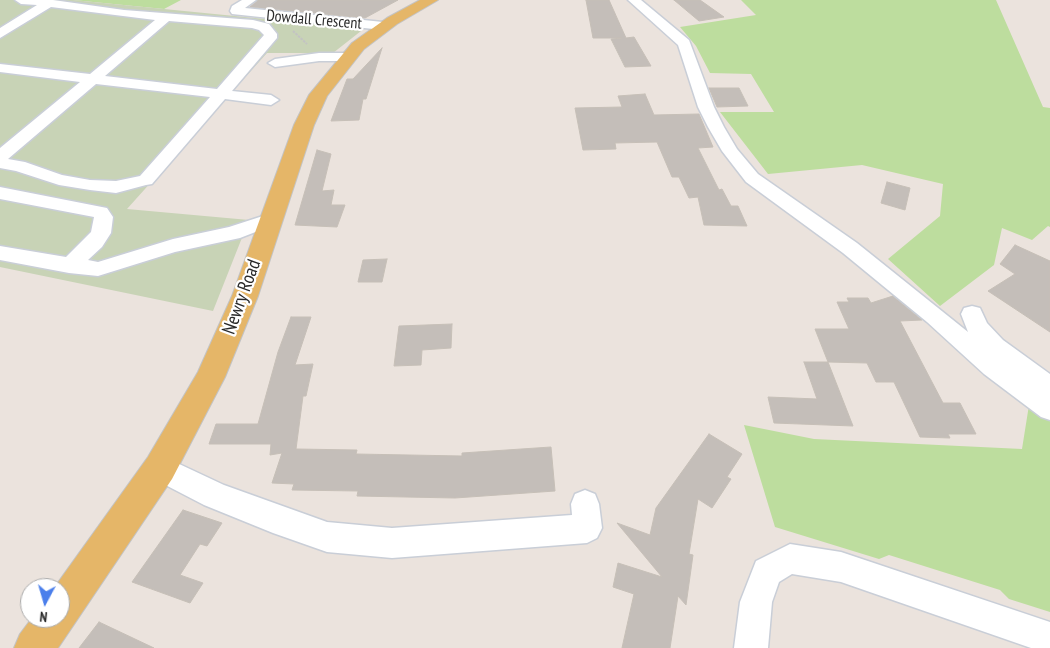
<!DOCTYPE html>
<html>
<head>
<meta charset="utf-8">
<style>
	body { margin:0 }
	#map { position:relative; width:1050px; height:648px; overflow:hidden; background:#ebe3dd; font-family:"PT Sans Narrow",sans-serif }
	canvas { display:block }
	.north { position:absolute; left:20px; top:578px; width:50px; height:50px; box-sizing:border-box; background:#fff; border:1px solid #aaa; border-radius:50%; rotate:186deg; font-size:14px; font-weight:700; line-height:20px; text-align:center; color:#2a2a2a }
	.north::after { content:''; display:block; margin:auto; width:18px; height:22px; background:#4b7feb; clip-path:polygon(50% 0,100% 100%,50% 72%,0 100%) }
</style>
</head>
<body>
<div id="map">
<canvas width="1050" height="648"></canvas>
<div class="north">N</div>
</div>
<script>
const c = document.querySelector('canvas').getContext('2d');
c.lineJoin = 'round';
function fillPath(path, color) { c.fillStyle = color; c.fill(path, 'evenodd'); }
const poly = rows => new Path2D(rows.map(r => 'M' + r).join(''));
function trace(path, color, width, dash) { c.strokeStyle = color; c.lineWidth = width; c.lineCap = dash ? 'butt' : 'round'; c.setLineDash(dash || []); c.stroke(path); }
function write(font, color, halo, rows, align = 'center') {
  c.font = font + ' "PT Sans Narrow",sans-serif'; c.lineWidth = 4.5; c.setLineDash([]); c.textBaseline = 'middle'; c.strokeStyle = halo; c.fillStyle = color; for (const [text, x, y, turn = 0] of rows) {
    c.save(); c.translate(x, y); c.rotate((+turn || 0) * Math.PI / 180); c.textAlign = isNaN(turn) ? turn : align; if (halo) c.strokeText(text, 0, 0); c.fillText(text, 0, 0); c.restore();
  }
}
const green = poly([
	[73,0,181,0,164,9],
	[741,0,996,0,1043,107,1050,108,1050,227,1048,226,1032,240,1002,228,994,265,940,306,888,259,940,216,943,184,862,165,768,174,720,112,774,112,751,74,710,73,696,46,680,27,756,15],
	[1029,405,1050,420,1050,612,1009,599,1000,590,889,555,879,559,775,527,744,425,814,439,1022,449]
]);
const cemetery = poly([
	[0,0,73,0,356,28,355,30,361,31,333,53,267,53,127,209,249,220,213,311,0,267]
]);
const building = poly([
	[258,0,398,0,365,18,250,7,258,0],
	[586,0,609,0,626,38,634,37,651,66,625,67,611,39,622,38,593,38,586,0],
	[674,0,700,0,724,17,699,21,674,0],
	[382,48,366,99,363,99,359,120,331,121,347,79,353,79,382,48],
	[709,88,739,88,748,106,717,107,709,88],
	[645,94,654,115,699,114,713,147,698,148,719,190,722,189,731,206,738,206,747,226,704,225,698,197,689,198,679,177,672,177,657,142,615,143,616,149,583,150,575,108,622,107,618,96,645,94],
	[317,150,331,154,322,191,334,190,331,205,345,205,337,227,295,225,317,150],
	[887,182,910,188,905,210,881,203,887,182],
	[1015,245,1050,261,1050,332,988,291,1015,274,1000,264,1015,245],
	[387,259,382,282,358,282,363,260,387,259],
	[893,296,922,320,900,321,943,403,960,403,976,434,948,434,950,438,920,437,894,382,876,382,867,363,828,362,815,329,849,329,837,302,849,302,847,298,868,298,871,303,893,296],
	[291,317,311,317,295,365,313,364,306,396,303,396,296,449,357,450,356,454,462,456,462,453,551,447,555,491,455,498,357,496,358,491,292,490,294,484,272,483,282,453,270,455,271,444,209,444,216,424,258,424,278,352,291,317],
	[452,324,451,348,422,350,421,365,394,366,399,326,452,324],
	[804,362,828,362,853,426,774,423,768,397,817,399,804,362],
	[709,434,742,454,727,477,731,479,712,508,698,499,689,554,693,555,686,605,678,596,670,648,622,648,634,594,613,587,618,563,662,577,617,523,650,535,656,508,709,434],
	[183,510,222,523,207,546,200,544,180,575,203,583,190,603,132,582,183,510],
	[99,622,154,648,79,648,99,622]
]);
const path = poly([
	[293,31,307,44]
]);
const minor = poly([
	[15,0,53,0,124,10,253,20,269,24,277,34,277,38,232,91,271,95,279,100,271,105,225,99,152,184,146,185,116,193,90,190,59,185,16,171,0,168,0,148,80,82,0,72,0,64,90,74,155,20,51,7,0,38,0,28,37,5,21,4,15,0],
	[169,21,252,28,259,30,264,35,217,89,105,76,169,21],
	[96,84,210,97,140,176,116,181,90,180,62,175,25,162,8,159,96,84],
	[242,0,256,0,245,8,383,22,389,26,383,30,232,14,230,11,232,6,242,0],
	[628,0,641,0,689,40,714,107,724,127,737,149,758,174,857,243,968,332,961,314,964,308,972,306,980,308,987,323,1003,340,1050,374,1050,420,1041,417,984,374,927,322,843,253,746,182,722,151,708,127,698,107,678,45,628,0],
	[319,53,348,53,355,57,348,61,319,61,275,67,268,63,275,59,319,53],
	[0,187,107,208,113,217,111,233,102,247,88,260,98,262,173,239,229,227,269,214,276,216,279,220,276,224,240,238,175,252,98,276,69,273,0,260,0,246,66,257,91,232,94,217,0,199,0,187],
	[160,455,224,485,327,522,392,528,572,515,571,504,575,494,585,490,595,494,599,504,602,528,597,538,587,543,392,558,327,552,273,533,204,505,150,477,146,468,150,459,160,455],
	[790,544,841,552,1050,622,1050,648,1031,648,841,582,792,574,779,582,772,602,768,648,734,648,740,602,756,561,790,544]
]);
const major = poly([
	[420,0,438,0,397,24,364,49,327,96,314,125,258,296,225,377,172,479,58,648,14,648,20,634,32,618,60,618,60,588,54,588,148,457,198,372,232,296,294,125,309,95,352,43,387,18,420,0]
]);
const farStreetnames = [
	["Dowdall Crescent",314,20,5]
];
const streetNames = [
	["Newry Road",242,297,-70]
];
fillPath(green, '#bddd9e');
fillPath(cemetery, '#c8d3b6');
fillPath(building, '#c4beb9');
trace(building, '#c6bfb7', 1);
trace(minor, '#c9ced7', 3);
trace(major, '#c3c3c3', 2);
trace(path, '#c3c3c3', 2, [2.5, 1]);
fillPath(minor, '#fff');
fillPath(major, '#e5b668');
write('16px', '#2a2a2a', '#fff', farStreetnames);
write('19px', '#2a2a2a', '#fff', streetNames);
</script>
</body>
</html>
